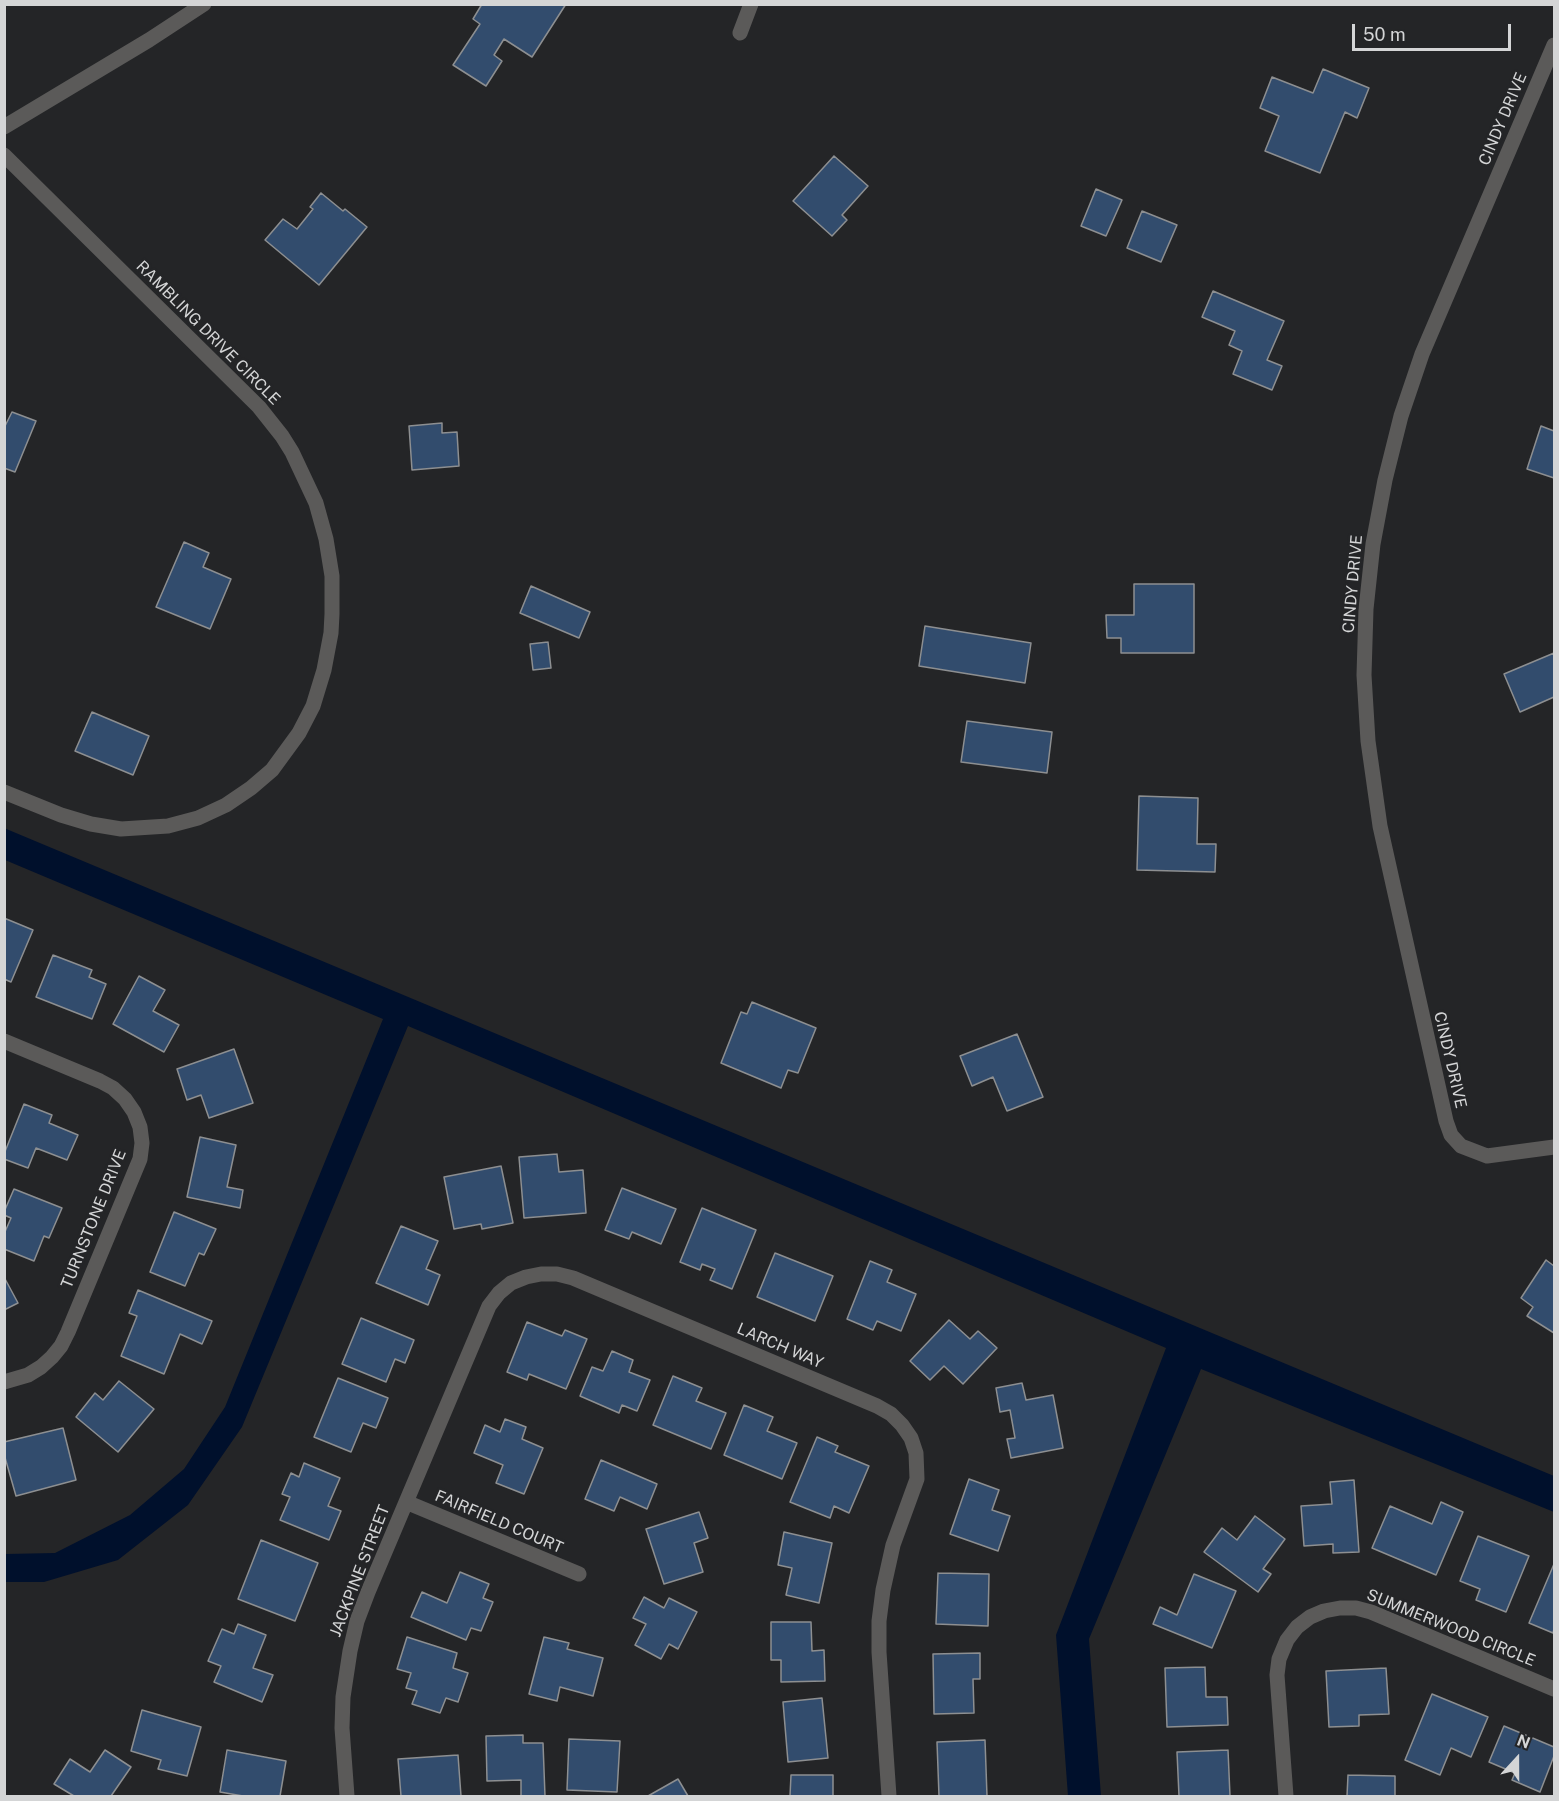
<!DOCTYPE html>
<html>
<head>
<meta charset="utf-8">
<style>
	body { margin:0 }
	#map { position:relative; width:1559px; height:1801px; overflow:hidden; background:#242527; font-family:"Public Sans",sans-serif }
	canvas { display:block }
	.frame { position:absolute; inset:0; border:6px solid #d4d5d6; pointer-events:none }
	.north { position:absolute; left:1487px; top:1729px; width:60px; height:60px; -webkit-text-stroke:4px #242527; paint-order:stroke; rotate:21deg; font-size:16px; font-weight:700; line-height:24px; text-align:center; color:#d4d5d6 }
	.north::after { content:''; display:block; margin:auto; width:21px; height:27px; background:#d4d5d6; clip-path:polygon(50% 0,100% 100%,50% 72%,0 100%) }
	.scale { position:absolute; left:1352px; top:24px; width:159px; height:27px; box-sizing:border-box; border:3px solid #d4d5d6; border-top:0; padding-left:8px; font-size:18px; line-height:21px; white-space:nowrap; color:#d4d5d6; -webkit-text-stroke:4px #242527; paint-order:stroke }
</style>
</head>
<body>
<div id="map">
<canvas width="1559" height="1801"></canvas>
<div class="frame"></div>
<div class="north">N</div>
<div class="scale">50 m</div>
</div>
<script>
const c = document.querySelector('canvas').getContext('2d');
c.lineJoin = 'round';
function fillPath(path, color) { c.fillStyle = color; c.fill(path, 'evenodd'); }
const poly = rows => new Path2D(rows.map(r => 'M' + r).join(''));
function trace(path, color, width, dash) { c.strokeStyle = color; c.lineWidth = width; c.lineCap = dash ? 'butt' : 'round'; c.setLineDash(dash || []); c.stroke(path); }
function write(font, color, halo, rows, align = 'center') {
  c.font = font + ' "Public Sans",sans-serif'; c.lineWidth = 5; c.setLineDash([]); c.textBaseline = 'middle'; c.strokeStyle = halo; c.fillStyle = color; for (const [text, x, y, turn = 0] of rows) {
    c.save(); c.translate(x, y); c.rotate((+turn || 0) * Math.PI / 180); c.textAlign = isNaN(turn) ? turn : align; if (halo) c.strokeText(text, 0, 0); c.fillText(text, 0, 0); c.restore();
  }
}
const water = poly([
	[4,828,1554,1476,1554,1512,1201,1369,1089,1639,1101,1796,1068,1796,1056,1635,1166,1348,408,1026,242,1427,188,1505,118,1560,44,1582,5,1582,5,1554,55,1553,130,1515,184,1469,225,1407,383,1019,5,860]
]);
const building = poly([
	[482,4,566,4,532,57,504,39,494,55,502,61,486,86,453,65,480,24,473,19,482,4],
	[1323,69,1369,88,1357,118,1345,112,1320,173,1265,151,1279,116,1260,108,1272,77,1313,93,1323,69],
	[834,156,868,186,842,215,847,220,832,236,793,201,834,156],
	[1096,189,1122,200,1106,236,1081,226,1096,189],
	[321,193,343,211,345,209,367,227,319,285,265,240,283,219,297,229,313,209,310,207,321,193],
	[1142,211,1177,225,1161,262,1127,248,1142,211],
	[1213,291,1284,321,1267,360,1282,366,1272,390,1233,374,1242,351,1229,345,1235,331,1202,317,1213,291],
	[12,412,36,421,15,472,4,468,4,428,12,412],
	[442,423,442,433,457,432,459,466,412,470,409,426,442,423],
	[1541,426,1554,431,1554,478,1527,469,1541,426],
	[184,542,209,553,203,567,231,579,210,629,156,607,184,542],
	[1134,584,1194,584,1194,653,1121,653,1121,638,1107,638,1106,615,1134,615,1134,584],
	[531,586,590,612,579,638,520,613,531,586],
	[925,626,1031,643,1025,683,919,666,925,626],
	[548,642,551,668,533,670,530,644,548,642],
	[1554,653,1554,697,1520,712,1504,674,1554,653],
	[92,712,149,736,133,775,75,751,92,712],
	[967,721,1052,732,1047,773,961,762,967,721],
	[1139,796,1198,798,1197,844,1216,844,1215,872,1137,870,1139,796],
	[4,918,33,930,11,982,4,979,4,918],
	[53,955,92,970,89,977,106,984,92,1019,36,997,53,955],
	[139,976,165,990,153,1011,179,1025,164,1052,113,1024,139,976],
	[752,1002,816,1028,798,1073,788,1070,781,1088,721,1063,741,1012,747,1014,752,1002],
	[1017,1034,1043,1097,1007,1111,993,1077,972,1086,960,1056,1017,1034],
	[234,1049,253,1103,209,1118,201,1095,187,1100,177,1069,234,1049],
	[24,1104,52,1115,49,1123,78,1135,67,1160,36,1148,28,1168,4,1159,4,1154,24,1104],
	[200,1137,236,1145,227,1187,243,1190,240,1208,187,1197,200,1137],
	[557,1154,559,1172,583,1170,586,1213,524,1218,519,1157,557,1154],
	[501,1166,513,1223,482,1229,481,1224,454,1229,444,1177,501,1166],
	[622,1188,676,1209,661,1244,632,1232,629,1239,605,1230,622,1188],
	[14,1189,62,1208,49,1238,44,1236,34,1261,4,1249,4,1234,11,1218,4,1215,4,1212,14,1189],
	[702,1208,756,1230,732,1289,710,1280,715,1269,702,1264,700,1270,680,1262,702,1208],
	[174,1212,216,1229,204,1255,199,1253,185,1286,150,1272,174,1212],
	[401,1226,438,1241,426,1269,440,1275,428,1305,376,1283,401,1226],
	[775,1253,833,1276,815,1321,757,1297,775,1253],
	[1546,1260,1554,1266,1554,1333,1527,1316,1533,1307,1521,1298,1546,1260],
	[870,1261,892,1270,887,1282,916,1294,901,1331,877,1321,873,1330,847,1319,870,1261],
	[4,1277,18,1303,4,1310,4,1277],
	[138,1290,212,1321,202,1344,180,1334,164,1374,121,1356,137,1316,129,1313,138,1290],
	[361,1318,414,1340,405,1363,395,1359,386,1382,342,1364,361,1318],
	[949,1320,970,1339,978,1331,997,1348,963,1384,944,1366,930,1380,910,1361,949,1320],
	[527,1322,562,1336,565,1330,587,1339,566,1389,529,1374,527,1380,507,1372,527,1322],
	[612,1351,633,1360,629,1372,650,1380,637,1411,622,1405,619,1413,580,1396,592,1367,603,1371,612,1351],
	[673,1376,702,1388,696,1401,726,1413,711,1449,653,1425,673,1376],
	[338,1378,388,1398,376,1428,363,1423,351,1452,314,1437,338,1378],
	[119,1381,154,1409,118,1452,76,1417,95,1393,103,1400,119,1381],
	[1022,1383,1026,1400,1053,1395,1063,1448,1011,1458,1007,1439,1015,1438,1010,1410,1000,1412,996,1388,1022,1383],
	[744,1405,773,1417,767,1431,797,1443,782,1479,724,1455,744,1405],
	[505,1419,526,1427,522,1439,543,1448,524,1494,496,1483,503,1465,474,1453,485,1425,500,1432,505,1419],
	[63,1428,76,1480,16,1496,4,1454,4,1442,63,1428],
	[817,1437,838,1446,835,1452,869,1466,849,1513,834,1506,830,1518,790,1502,817,1437],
	[601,1460,657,1484,647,1509,620,1497,614,1511,585,1499,601,1460],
	[304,1463,340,1478,328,1506,341,1511,329,1540,280,1520,290,1497,282,1494,291,1473,299,1477,304,1463],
	[969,1479,999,1490,992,1510,1010,1516,998,1551,950,1534,969,1479],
	[1354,1480,1359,1552,1333,1553,1333,1544,1304,1546,1301,1506,1332,1504,1330,1482,1354,1480],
	[1441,1502,1463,1512,1436,1575,1372,1548,1390,1506,1432,1524,1441,1502],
	[699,1512,708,1538,694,1543,703,1572,664,1584,646,1529,699,1512],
	[1255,1516,1285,1539,1263,1569,1271,1574,1258,1592,1204,1552,1222,1528,1237,1540,1255,1516],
	[784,1532,832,1543,819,1603,786,1595,792,1568,778,1565,784,1532],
	[1478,1536,1529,1556,1506,1612,1476,1600,1480,1589,1460,1581,1478,1536],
	[261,1540,318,1563,295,1621,238,1599,261,1540],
	[1554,1564,1554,1629,1553,1633,1529,1623,1554,1564],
	[460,1572,489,1584,483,1598,493,1602,481,1631,471,1628,466,1640,411,1617,422,1592,447,1603,460,1572],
	[938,1573,989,1574,988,1626,936,1624,938,1573],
	[1194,1574,1236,1591,1212,1648,1153,1624,1160,1607,1177,1615,1194,1574],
	[644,1597,664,1608,669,1598,697,1612,678,1649,669,1644,661,1659,635,1645,646,1624,633,1618,644,1597],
	[771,1622,811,1622,812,1651,824,1650,825,1681,781,1682,781,1660,771,1660,771,1622],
	[238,1624,266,1635,253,1668,273,1675,262,1702,214,1682,221,1666,208,1661,222,1629,234,1634,238,1624],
	[407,1637,457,1653,453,1668,468,1673,458,1702,446,1698,440,1713,412,1704,417,1691,406,1688,411,1673,397,1669,407,1637],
	[544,1637,569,1643,567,1649,603,1658,593,1696,560,1687,557,1701,529,1694,544,1637],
	[980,1653,980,1679,973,1679,974,1713,934,1714,933,1654,980,1653],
	[1205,1667,1206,1697,1227,1697,1228,1725,1167,1727,1165,1668,1205,1667],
	[1386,1668,1389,1714,1359,1715,1359,1726,1329,1727,1326,1671,1386,1668],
	[1432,1694,1488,1717,1471,1757,1451,1748,1440,1775,1405,1760,1432,1694],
	[822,1698,828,1758,788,1762,783,1702,822,1698],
	[142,1710,201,1727,187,1776,158,1769,161,1760,131,1751,142,1710],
	[1504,1726,1554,1747,1554,1756,1540,1792,1512,1780,1515,1773,1489,1762,1504,1726],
	[523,1735,523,1743,543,1743,545,1796,521,1796,521,1780,487,1781,486,1736,523,1735],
	[569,1739,620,1741,617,1792,567,1790,569,1739],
	[985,1740,987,1796,939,1796,937,1742,985,1740],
	[105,1750,131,1767,111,1796,74,1796,54,1784,70,1759,90,1772,105,1750],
	[227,1750,286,1761,280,1796,243,1796,220,1792,227,1750],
	[1228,1750,1230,1796,1179,1796,1177,1752,1228,1750],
	[458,1755,461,1796,401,1796,398,1759,458,1755],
	[791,1775,833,1775,833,1796,790,1796,791,1775],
	[1348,1775,1395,1776,1395,1796,1347,1796,1348,1775],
	[678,1779,688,1796,648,1796,678,1779]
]);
const minor = poly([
	[740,33,751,4],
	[1554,45,1422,354,1401,416,1385,480,1373,544,1366,609,1364,675,1368,741,1380,826,1446,1121,1451,1135,1461,1146,1487,1156,1554,1147],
	[4,127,149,40,204,4],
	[4,155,259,407,282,436,292,452,316,503,326,539,332,576,332,614,331,633,324,670,313,706,299,733,272,770,251,788,226,805,198,818,168,826,121,829,91,824,61,815,4,792],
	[4,1041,100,1081,113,1088,125,1099,134,1112,140,1127,142,1143,140,1159,68,1332,61,1346,52,1357,41,1367,28,1375,4,1382],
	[406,1502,579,1574],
	[347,1796,342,1728,343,1697,350,1651,357,1621,368,1592,489,1306,499,1293,511,1283,526,1277,541,1274,557,1274,573,1278,877,1406,891,1414,902,1425,911,1438,916,1453,917,1479,893,1545,883,1590,879,1621,879,1652,889,1796],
	[1286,1796,1277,1675,1279,1659,1287,1640,1297,1627,1310,1617,1324,1611,1340,1608,1356,1608,1371,1612,1554,1689]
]);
const streetNames = [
	["CINDY DRIVE",1503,119,-67],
	["RAMBLING DRIVE CIRCLE",208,333,45],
	["CINDY DRIVE",1353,584,-85],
	["CINDY DRIVE",1450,1060,77],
	["TURNSTONE DRIVE",94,1219,-68],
	["LARCH WAY",780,1346,23],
	["FAIRFIELD COURT",499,1522,23],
	["JACKPINE STREET",360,1571,-69],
	["SUMMERWOOD CIRCLE",1451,1628,22]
];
fillPath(water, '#00102c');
fillPath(building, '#324c6d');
trace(building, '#8d8f91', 1.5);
trace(minor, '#5b5a59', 15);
write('16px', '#d4d5d6', '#242527', streetNames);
</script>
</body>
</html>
